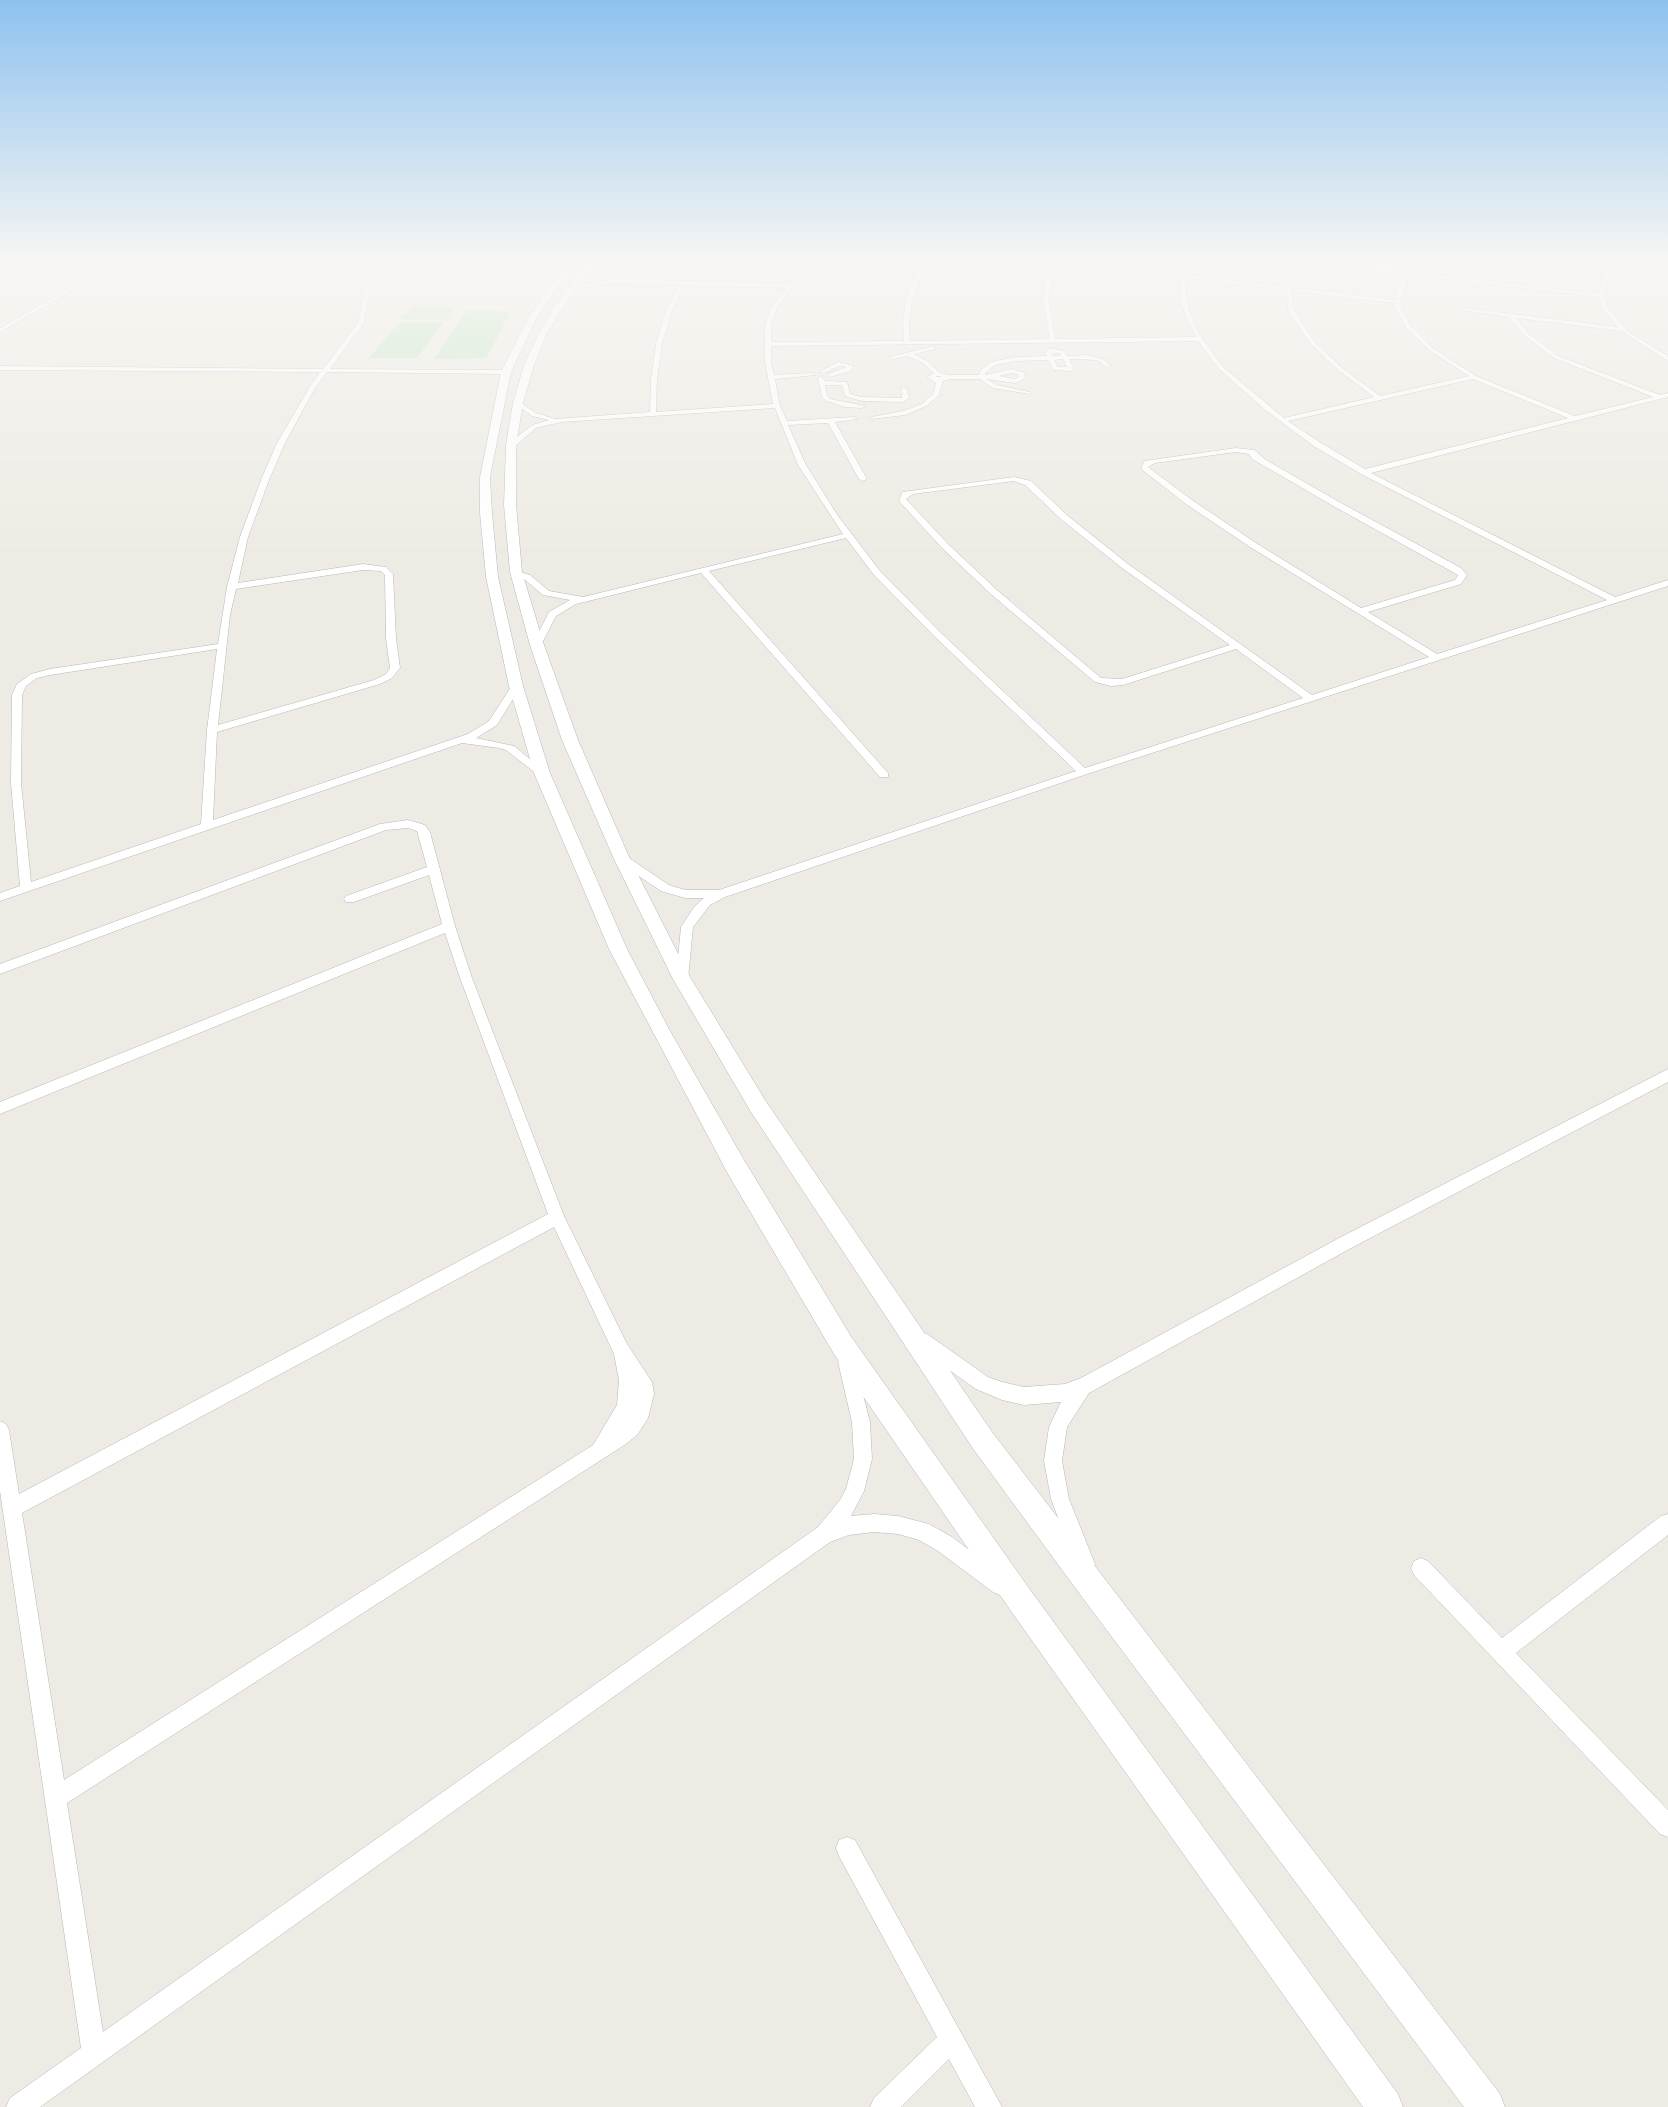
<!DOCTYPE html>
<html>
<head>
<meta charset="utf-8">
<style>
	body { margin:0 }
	canvas { display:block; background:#eeebe4 }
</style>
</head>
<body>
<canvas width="1668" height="2107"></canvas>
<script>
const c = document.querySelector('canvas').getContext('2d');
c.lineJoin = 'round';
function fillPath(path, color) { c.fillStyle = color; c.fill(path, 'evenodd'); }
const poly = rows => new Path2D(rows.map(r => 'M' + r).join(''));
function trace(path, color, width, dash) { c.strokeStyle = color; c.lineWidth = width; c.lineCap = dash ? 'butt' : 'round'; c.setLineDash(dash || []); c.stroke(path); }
const green = poly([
	[412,306,454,307,446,320,399,319],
	[467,310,506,311,510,315,502,322,504,325,486,358,434,359],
	[398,323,443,323,417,358,369,358]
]);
const street = poly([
	[118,261,124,261,0,332,0,328,118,261],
	[421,261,428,261,388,279,369,294,364,323,330,369,506,370,509,372,506,374,327,372,315,388,285,443,269,480,248,537,238,583,363,564,386,567,393,574,396,638,400,668,392,678,380,684,217,732,213,820,468,734,489,721,513,684,516,683,521,686,497,725,476,738,514,746,547,773,546,775,538,775,506,750,499,748,462,743,0,901,0,893,20,886,11,783,12,695,17,684,31,674,50,669,218,644,227,587,240,537,261,480,277,443,309,388,320,372,0,370,0,366,323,369,358,323,364,292,384,277,421,261],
	[363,570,381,571,385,575,386,638,390,668,386,674,374,680,218,725,230,615,236,589,363,570],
	[217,649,207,730,201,824,31,882,21,783,22,695,26,686,37,678,50,675,217,649],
	[815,261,820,261,786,294,777,309,771,325,771,342,904,341,903,321,906,301,912,283,925,261,930,261,918,283,912,301,909,321,910,341,1050,339,1043,301,1045,283,1051,267,1037,261,1045,261,1057,266,1051,283,1049,301,1055,339,1196,337,1182,307,1180,292,1182,276,1188,261,1193,261,1188,275,1395,300,1403,275,1298,261,1316,261,1599,294,1606,261,1612,261,1604,296,1608,309,1630,333,1668,356,1668,361,1622,331,1516,318,1529,334,1558,356,1660,395,1668,393,1668,397,1371,473,1615,597,1668,580,1668,586,1087,774,725,897,710,905,693,927,688,979,682,984,677,982,676,979,681,927,694,907,704,898,685,898,661,891,618,862,618,856,626,856,669,885,685,890,719,890,1076,771,934,636,874,575,846,538,709,571,888,773,888,777,880,777,701,573,576,604,556,616,540,647,532,645,549,612,570,600,543,595,524,579,513,574,513,570,530,575,549,591,583,597,843,534,798,465,775,408,561,422,536,428,514,447,507,445,532,425,549,420,532,416,516,404,518,401,536,413,555,419,650,412,651,379,656,344,665,314,679,284,612,283,587,286,567,296,565,293,584,284,612,279,790,284,815,261],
	[1408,275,1599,297,1602,309,1618,327,1464,308,1461,310,1509,317,1525,336,1554,358,1653,397,1575,416,1476,376,1434,349,1410,325,1401,308,1401,299,1408,275],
	[1187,278,1286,290,1288,310,1310,343,1338,370,1374,397,1284,418,1223,367,1197,331,1188,307,1186,292,1187,278],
	[684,285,787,288,771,309,765,325,765,362,773,404,656,412,657,379,662,344,671,314,684,285],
	[1291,291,1395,303,1395,308,1406,327,1430,351,1469,376,1380,396,1342,368,1314,341,1294,310,1291,291],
	[1198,341,1219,369,1264,409,1315,447,1361,474,1607,600,1437,654,1368,612,1461,584,1467,575,1461,568,1341,503,1266,460,1254,450,1236,448,1144,461,1141,469,1186,504,1250,547,1429,657,1312,695,1128,564,1068,516,1031,481,1014,477,902,492,899,501,942,548,992,595,1095,682,1111,686,1123,685,1236,649,1303,698,1085,768,940,632,880,571,838,516,806,465,788,425,828,423,859,479,863,481,867,479,835,422,857,419,854,417,787,421,780,406,775,379,816,375,813,373,774,375,771,362,771,346,1198,341],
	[1473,379,1568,418,1365,469,1321,443,1288,421,1473,379],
	[1236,452,1249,454,1252,459,1335,507,1458,575,1455,580,1361,608,1256,543,1192,500,1148,467,1155,463,1236,452],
	[1014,481,1025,485,1062,520,1122,568,1230,645,1122,679,1101,678,998,591,948,544,906,499,913,494,1014,481],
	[934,346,936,349,914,354,927,361,940,373,949,375,979,375,980,371,991,362,1016,357,1047,356,1045,353,1049,348,1064,351,1067,356,1085,355,1103,359,1111,366,1106,367,1099,361,1085,359,1069,359,1074,369,1071,371,1054,370,1048,360,1016,361,995,365,985,373,986,375,1011,369,1023,372,1026,378,1015,383,986,379,997,385,1030,392,1030,394,993,388,980,379,951,379,943,381,939,395,926,406,905,415,871,419,871,417,903,411,922,404,933,394,936,383,927,377,934,373,923,363,908,356,893,359,890,357,934,346],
	[1051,353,1060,353,1061,356,1053,356,1051,353],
	[1063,359,1067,367,1058,367,1054,360,1063,359],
	[1011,373,1018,374,1019,377,1014,379,999,376,1011,373],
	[938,376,943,377,935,377,938,376],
	[838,362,854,366,850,371,830,377,828,374,847,367,839,366,824,373,819,372,838,362],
	[821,376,825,381,847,382,850,394,862,397,902,398,901,389,904,387,907,389,909,398,903,402,862,401,845,396,842,385,825,385,827,395,830,399,865,406,862,408,845,407,826,401,822,397,818,378,821,376],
	[408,820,425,825,430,832,455,926,472,978,564,1216,627,1344,652,1382,654,1394,648,1418,638,1434,626,1444,67,1803,103,2032,818,1527,840,1500,846,1489,854,1459,852,1422,838,1362,841,1356,847,1354,853,1356,870,1422,872,1459,864,1491,851,1516,874,1514,898,1516,929,1524,952,1537,1007,1578,1010,1585,1007,1592,1000,1595,993,1592,938,1551,919,1540,898,1534,874,1532,849,1535,830,1542,40,2107,6,2107,10,2098,81,2048,0,1491,0,1421,6,1424,9,1430,19,1494,548,1214,460,978,445,933,0,1114,0,1102,442,924,429,875,354,902,346,902,344,899,346,896,427,867,417,831,408,828,386,830,0,974,0,964,380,824,408,820],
	[554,1227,614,1354,619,1380,617,1405,593,1445,64,1780,22,1513,554,1227],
	[1668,1069,1668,1082,1353,1247,1089,1393,1067,1427,1062,1461,1069,1499,1095,1564,1092,1571,1085,1574,1078,1571,1051,1499,1044,1461,1049,1427,1061,1402,1024,1405,1002,1400,976,1389,915,1346,913,1340,915,1334,921,1332,927,1334,988,1377,1002,1382,1024,1387,1065,1384,1081,1378,1341,1237,1668,1069],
	[1668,1514,1668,1535,1516,1653,1668,1810,1668,1837,1660,1834,1414,1575,1411,1568,1414,1561,1421,1558,1428,1561,1502,1638,1661,1516,1668,1514],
	[847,1837,855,1840,1002,2107,975,2107,949,2059,901,2107,870,2107,874,2098,937,2037,839,1856,836,1848,839,1840,847,1837]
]);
const secondary = poly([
	[572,261,580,261,558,287,537,317,511,372,490,477,492,513,498,577,523,686,550,773,627,949,670,1031,744,1160,852,1338,1031,1591,1398,2094,1403,2107,1363,2107,1011,1611,834,1354,728,1174,609,949,534,773,509,686,486,577,480,513,480,477,501,372,529,317,552,283,572,261],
	[589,261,597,261,562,309,546,335,534,365,523,403,516,445,516,505,522,572,544,645,578,740,630,859,690,977,765,1100,992,1432,1500,2094,1505,2107,1464,2107,1082,1597,974,1450,751,1112,673,979,614,859,562,740,530,645,510,572,504,505,506,445,513,403,524,365,538,335,555,306,589,261]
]);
fillPath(green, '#c3e4c2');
trace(street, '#b5b7ba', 1);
trace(secondary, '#b3b7bb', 1);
fillPath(street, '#fff');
fillPath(secondary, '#fff');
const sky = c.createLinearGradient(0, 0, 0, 556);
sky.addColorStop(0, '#8ec2ef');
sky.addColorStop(0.47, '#f7f6f3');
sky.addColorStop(1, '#f7f6f300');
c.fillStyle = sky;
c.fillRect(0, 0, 1668, 556);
</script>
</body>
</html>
